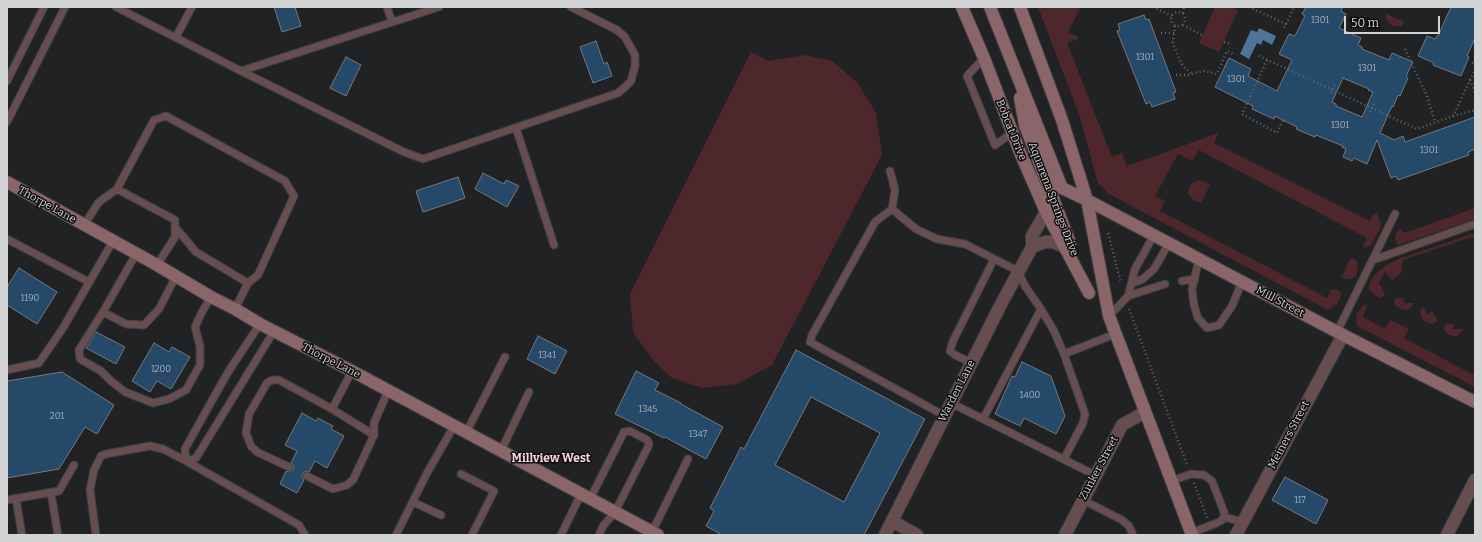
<!DOCTYPE html>
<html>
<head>
<meta charset="utf-8">
<style>
	body { margin:0 }
	#map { position:relative; width:1482px; height:542px; overflow:hidden; background:#202224; font-family:Bitter,serif }
	canvas { display:block }
	.frame { position:absolute; inset:0; border:8px solid #d3d4d6; pointer-events:none }
	.scale { position:absolute; left:1344px; top:16px; width:96px; height:18px; box-sizing:border-box; border:2px solid #d3d4d6; border-top:0; padding-left:5px; font-size:12px; line-height:14px; white-space:nowrap; color:#d3d4d6; -webkit-text-stroke:3px #0b0b0c; paint-order:stroke }
</style>
</head>
<body>
<div id="map">
<canvas width="1482" height="542"></canvas>
<div class="frame"></div>
<div class="scale">50 m</div>
</div>
<script>
const c = document.querySelector('canvas').getContext('2d');
c.lineJoin = 'round';
function fillPath(path, color) { c.fillStyle = color; c.fill(path, 'evenodd'); }
const poly = rows => new Path2D(rows.map(r => 'M' + r).join(''));
function trace(path, color, width, dash) { c.strokeStyle = color; c.lineWidth = width; c.lineCap = dash ? 'butt' : 'round'; c.setLineDash(dash || []); c.stroke(path); }
function write(font, color, halo, rows, align = 'center') {
  c.font = font + ' Bitter,serif'; c.lineWidth = 3; c.setLineDash([]); c.textBaseline = 'middle'; c.strokeStyle = halo; c.fillStyle = color; for (const [text, x, y, turn = 0] of rows) {
    c.save(); c.translate(x, y); c.rotate((+turn || 0) * Math.PI / 180); c.textAlign = isNaN(turn) ? turn : align; if (halo) c.strokeText(text, 0, 0); c.fillText(text, 0, 0); c.restore();
  }
}
const green = poly([
	[1038,7,1081,7,1068,32,1078,37,1078,39,1067,43,1112,157,1122,153,1127,166,1218,133,1214,143,1370,221,1374,213,1377,214,1381,223,1380,229,1371,245,1364,248,1363,247,1367,238,1199,150,1192,161,1178,154,1155,196,1165,201,1160,211,1327,298,1331,290,1335,289,1338,290,1342,294,1337,304,1328,310,1107,193,1102,186,1098,184,1080,117],
	[1215,7,1231,7,1238,10,1219,52,1199,43],
	[1385,13,1404,22,1402,26,1392,26,1386,19],
	[751,52,768,61,804,55,832,61,857,82,876,113,882,155,772,365,737,384,702,388,672,378,653,360,633,332,630,294],
	[1200,180,1210,185,1201,203,1193,200,1188,194,1189,188,1193,182],
	[1475,208,1475,219,1398,245,1395,240,1396,233,1400,228,1404,233],
	[1475,233,1475,236,1403,260,1401,273,1392,280,1385,272,1379,283,1385,294,1384,296,1381,298,1375,295,1369,289,1369,285,1374,275,1388,264,1401,258],
	[1351,258,1357,261,1358,267,1357,274,1352,279,1346,279,1341,277],
	[1395,298,1405,298,1403,303,1413,303,1414,304,1408,310,1403,310,1396,306,1394,303],
	[1364,305,1367,305,1363,317,1385,329,1390,320,1409,329,1404,338,1474,375,1475,374,1475,387,1357,326,1356,315],
	[1423,307,1428,315,1432,311,1438,321,1432,324,1426,322,1422,319,1420,311],
	[1445,324,1455,324,1452,329,1463,329,1463,330,1457,336,1452,336,1446,333,1444,329]
]);
const water = poly([
	[1259,28,1276,36,1272,45,1263,40,1261,45,1257,43,1249,59,1240,54,1251,30,1257,32]
]);
const building = poly([
	[274,7,295,7,301,26,282,32,274,7],
	[1306,7,1343,7,1341,11,1346,14,1339,28,1361,38,1358,45,1362,47,1362,49,1389,60,1392,53,1413,62,1406,76,1408,78,1400,96,1398,95,1393,107,1392,106,1380,133,1394,140,1403,136,1405,142,1475,117,1475,149,1468,152,1469,155,1398,180,1396,176,1391,178,1377,140,1367,164,1354,158,1352,161,1343,157,1346,149,1342,147,1343,146,1316,135,1315,137,1296,129,1297,127,1275,116,1274,119,1252,109,1253,106,1215,87,1229,58,1251,69,1248,76,1277,91,1292,60,1279,54,1289,34,1295,36,1305,16,1302,14,1306,7],
	[1343,78,1369,89,1368,90,1373,92,1362,117,1336,106,1336,104,1332,102,1343,78],
	[1451,7,1475,7,1475,38,1467,56,1469,57,1461,76,1433,65,1434,63,1418,56,1427,36,1435,39,1437,36,1438,36,1451,7],
	[1144,15,1146,20,1149,19,1176,92,1173,93,1175,99,1152,107,1150,102,1146,104,1117,31,1120,30,1118,24,1144,15],
	[596,41,604,64,607,62,612,76,593,83,580,47,596,41],
	[346,57,361,65,346,96,330,88,346,57],
	[483,173,504,184,506,180,519,186,507,207,475,189,483,173],
	[458,177,465,198,423,212,416,191,458,177],
	[19,268,57,292,37,324,7,305,7,287,19,268],
	[96,332,125,347,116,364,86,348,96,332],
	[538,336,567,351,555,374,527,359,538,336],
	[154,343,169,352,172,347,190,357,171,389,157,381,150,392,132,381,154,343],
	[796,350,925,419,864,535,722,535,706,526,714,511,710,508,741,447,744,449,796,350],
	[811,397,880,433,844,502,775,465,811,397],
	[1022,362,1051,376,1065,416,1056,434,1024,418,1020,426,995,414,1012,376,1015,377,1022,362],
	[636,371,659,383,655,390,681,403,681,404,723,427,706,459,665,437,664,438,615,414,636,371],
	[62,372,114,405,97,434,85,427,59,469,7,478,7,381,62,372],
	[302,413,316,421,318,418,333,426,331,429,344,436,327,468,315,461,309,472,306,471,303,473,302,477,304,480,297,493,280,484,286,471,290,472,294,469,293,464,291,463,297,451,285,445,302,413],
	[1285,477,1328,500,1316,524,1272,500,1285,477]
]);
const path = poly([
	[1153,7,1172,16],
	[1249,7,1286,24,1283,29],
	'1171 19a7 7 0 1 1 14 0a7 7 0 1 1-14 0Z',
	[1183,13,1184,7],
	[1286,24,1294,7],
	[1183,25,1202,35],
	[1175,26,1173,42,1174,46,1181,63,1185,68,1191,73],
	[1161,33,1174,33],
	[1224,42,1232,44],
	[1405,49,1427,96,1435,122],
	[1259,56,1417,129,1453,116,1475,70],
	[1267,60,1242,114,1277,133,1283,120],
	[1472,63,1475,64],
	[1176,75,1188,75,1204,71,1217,74,1227,51,1235,55],
	[1470,80,1475,93],
	[1331,93,1335,83],
	[1370,112,1375,102],
	[1453,116,1475,110],
	[1108,233,1121,283],
	[1129,309,1187,465],
	[1194,483,1207,518]
]);
const lane = poly([
	[116,7,241,71,404,152,423,159,618,93,624,88,631,81,635,66,635,55,625,37,617,30,571,7],
	[387,7,392,22],
	[176,37,192,7],
	[984,58,967,76,995,145,1012,133],
	[241,71,439,7],
	[7,81,44,7],
	[7,122,65,7],
	[516,128,554,245],
	[890,171,895,190,892,209,916,229,937,239,965,244,1018,271,1025,286,1041,309,1054,331,1064,354,1115,334],
	[117,189,175,220,175,237,157,265],
	[892,209,875,222,812,335,810,342,945,416],
	[84,225,99,202,117,189,154,120,166,116,285,181,294,196,258,275,248,283],
	[175,227,196,252,248,283,235,309],
	[7,239,89,282],
	[1199,259,1192,289,1194,305,1198,318,1207,328,1219,325,1232,306,1242,282],
	[1373,260,1475,224],
	[176,276,159,309,144,325,126,324,103,312,79,350,80,359,101,371,111,381,125,392,153,403,169,399,186,390,200,365,200,346,195,327,202,312,211,297],
	[1182,281,1195,279],
	[1133,283,1143,279,1154,269,1169,243],
	[1128,296,1135,269,1154,235],
	[103,312,136,254],
	[1109,316,1128,296,1165,284],
	[1337,332,1395,214],
	[972,363,955,355,950,351,953,341,994,259],
	[7,370,39,363,63,328,113,241],
	[951,403,1095,475],
	[332,409,352,371],
	[983,419,1041,309],
	[466,433,505,357],
	[501,451,529,392],
	[1064,459,1083,423,1085,414,1064,354],
	[186,461,196,458,274,331],
	[186,461,185,449,219,388,230,369,260,324],
	[289,467,257,452,251,446,246,433,249,414,267,383,272,380,279,380,332,409,374,435],
	[461,474,494,491,472,535],
	[307,476,333,489,347,485,353,480,374,435,374,423,388,391],
	[1171,481,1191,474,1204,475,1212,481,1219,499,1224,512,1224,517,1222,520,1217,523,1191,533],
	[51,493,58,535],
	[16,499,22,535],
	[590,499,624,432,630,431,647,440,649,443,648,447,615,512,603,526,599,535],
	[7,500,59,491,74,465],
	[1083,500,1122,520,1129,526,1133,535],
	[413,502,441,515],
	[1224,517,1243,522],
	[651,534,688,459],
	[96,535,90,490,94,470,101,456,106,454,150,446,163,449,186,461,299,525,305,535],
	[396,535,427,473,454,426],
	[561,535,581,494]
]);
const street = poly([
	[1032,247,1045,242,1052,242,1065,247],
	[892,521,917,535],
	[885,535,1000,306,1032,247,1032,236,1046,212],
	[1065,535,1122,425,1145,412],
	[1236,535,1343,335],
	[1447,535,1475,480]
]);
const secondary = poly([
	[962,7,984,58,1019,150,1046,212,1089,293],
	[990,7,1062,188,1087,200,1343,335,1475,402],
	[1020,7,1062,120,1087,200,1109,316,1192,535],
	[1020,98,1025,125,1070,243],
	[7,182,157,265,211,297,235,309,260,324,352,371,658,535]
]);
const numberNames = [
	["1301",1320,20],
	["1301",1145,57],
	["1301",1367,68],
	["1301",1236,79],
	["1301",1340,125],
	["1301",1429,150],
	["1190",30,298],
	["1341",547,355],
	["1200",161,369],
	["1400",1030,395],
	["1345",648,409],
	["201",57,416],
	["1347",698,434],
	["117",1300,500]
];
const streetNames = [
	["Bobcat Drive",1011,130,68],
	["Aquarena Springs Drive",1053,199,69],
	["Thorpe Lane",47,205,29],
	["Mill Street",1280,302,28],
	["Thorpe Lane",331,361,27],
	["Warden Lane",957,391,-63],
	["Meiners Street",1289,435,-62],
	["Zunker Street",1099,468,-62]
];
const neighbourhoodNames = [
	["Millview West",551,459]
];
fillPath(green, '#4e272c');
fillPath(water, '#4e7497');
fillPath(building, '#244969');
trace(building, '#76797c', 1);
trace(lane, '#3d3e40', 9);
trace(street, '#3d3e40', 14);
trace(secondary, '#3d3e40', 14);
trace(path, '#646668', 2.5, [1, 3]);
trace(lane, '#654d50', 7);
trace(street, '#654d50', 12);
trace(secondary, '#8a6569', 12);
write('9px', '#a7b1bb', null, numberNames);
write('11px', '#d3d4d6', '#0b0b0c', streetNames);
write('bold 12px', '#f8d5d8', '#0b0b0c', neighbourhoodNames);
</script>
</body>
</html>
